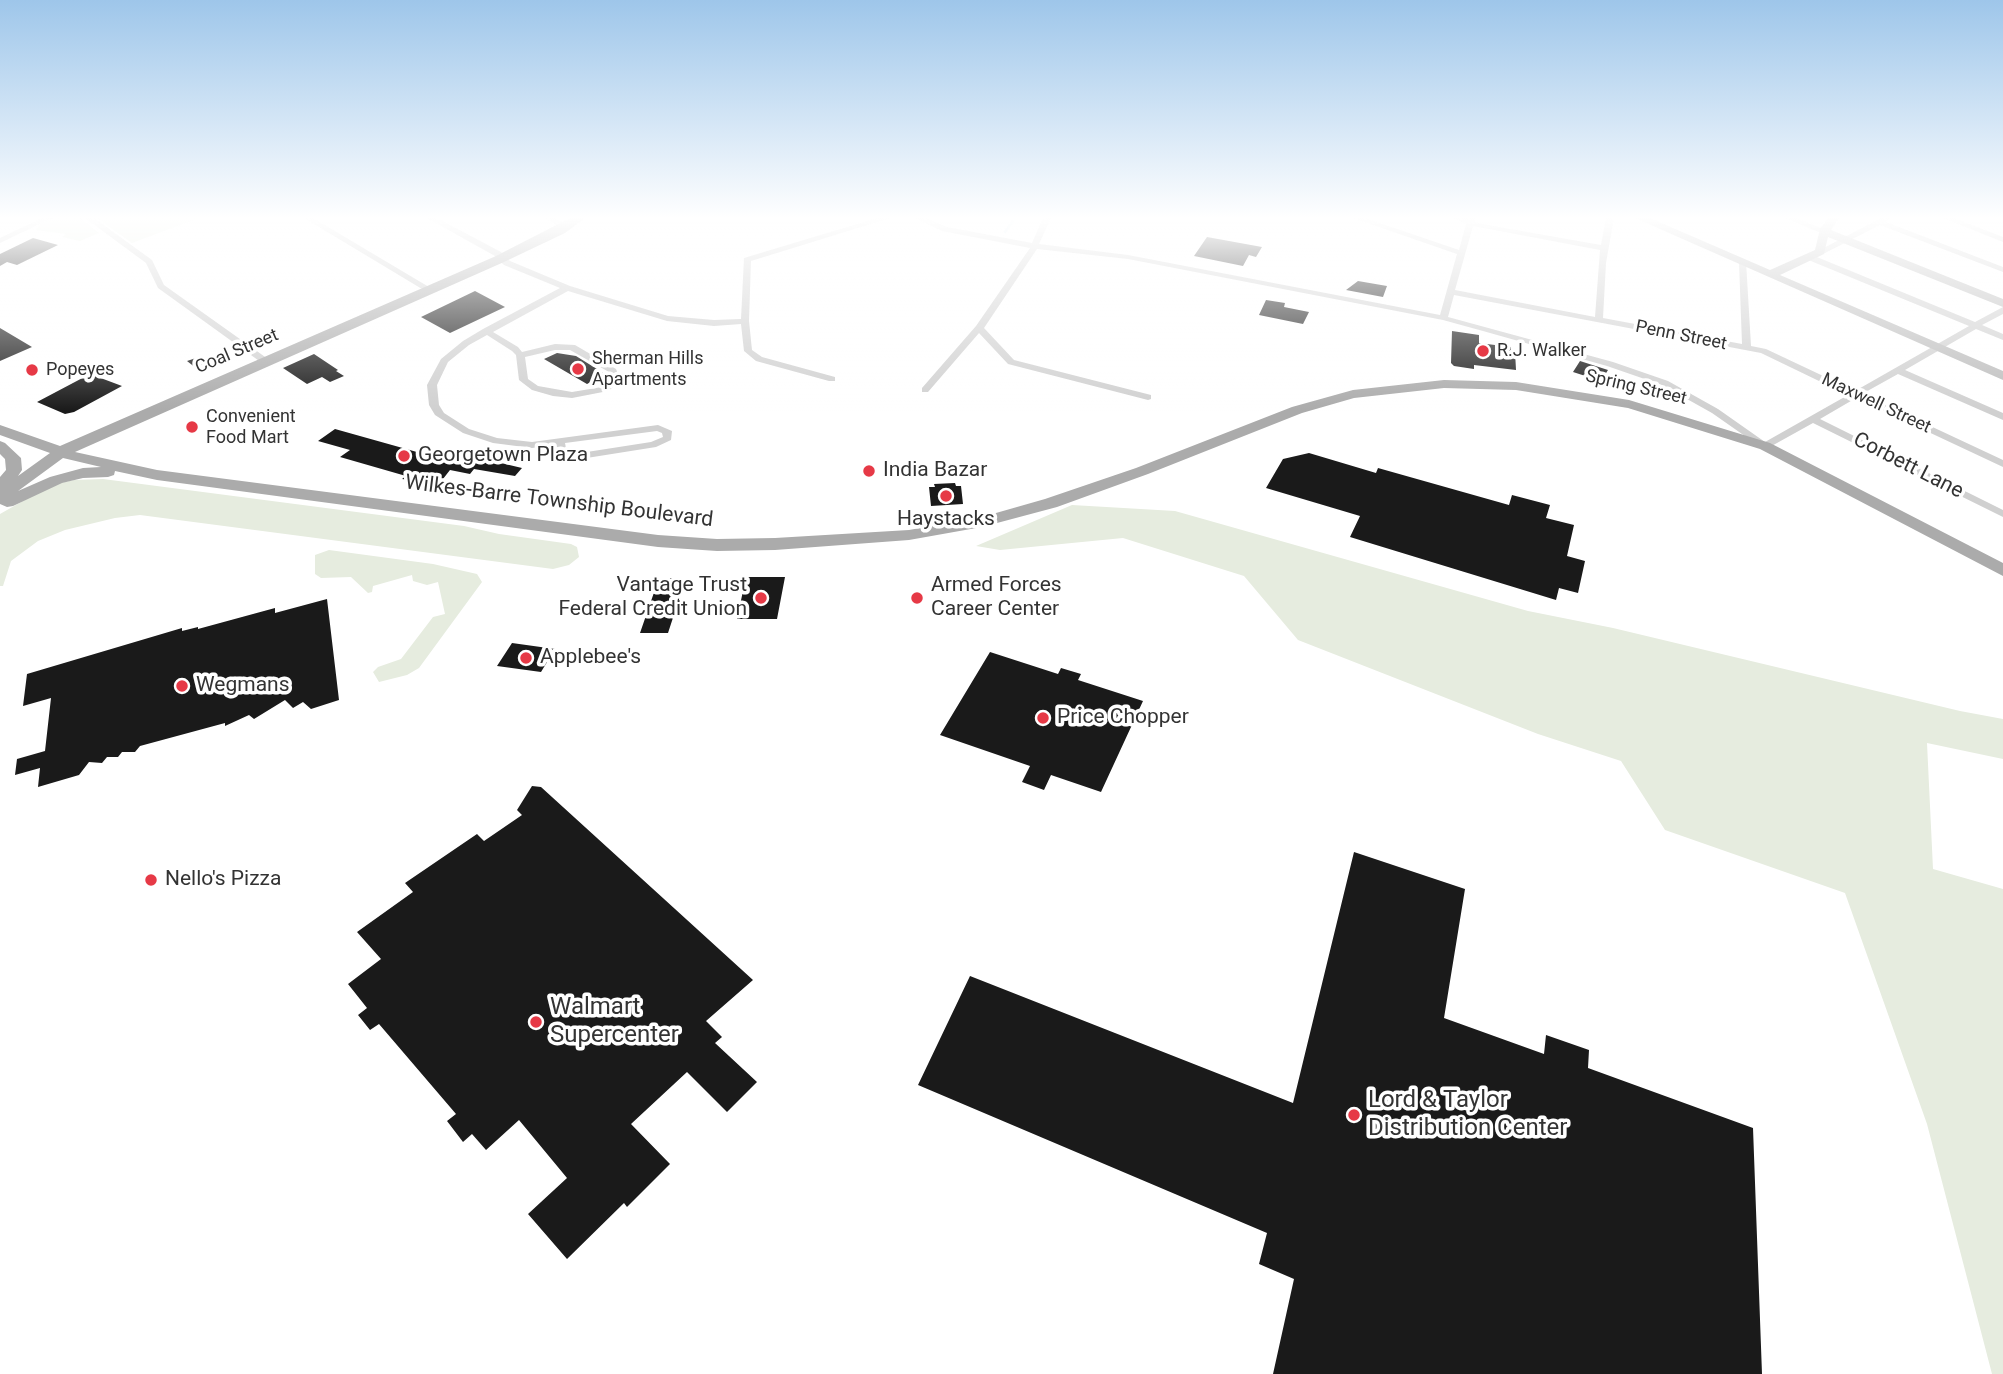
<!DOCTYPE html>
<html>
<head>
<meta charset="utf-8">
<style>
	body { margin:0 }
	canvas { display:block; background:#fff }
</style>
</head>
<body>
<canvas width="2003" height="1374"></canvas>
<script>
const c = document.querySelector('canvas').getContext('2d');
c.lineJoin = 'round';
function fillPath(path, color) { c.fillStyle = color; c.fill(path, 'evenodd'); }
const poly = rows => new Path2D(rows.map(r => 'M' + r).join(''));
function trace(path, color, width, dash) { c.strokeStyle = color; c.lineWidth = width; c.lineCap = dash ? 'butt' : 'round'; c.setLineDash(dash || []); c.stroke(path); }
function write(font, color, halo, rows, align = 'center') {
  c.font = font + ' Roboto,sans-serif'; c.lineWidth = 7; c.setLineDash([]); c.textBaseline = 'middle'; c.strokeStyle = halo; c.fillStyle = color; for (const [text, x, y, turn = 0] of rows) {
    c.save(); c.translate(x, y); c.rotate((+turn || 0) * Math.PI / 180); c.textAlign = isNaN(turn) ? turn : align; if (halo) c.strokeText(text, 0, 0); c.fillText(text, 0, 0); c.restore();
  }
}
const green = poly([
	[53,218,80,218,99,233,80,241,62,237,66,234,36,230,40,224],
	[97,218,199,218,132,243],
	[103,479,464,526,499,534,571,544,577,547,579,557,569,565,553,569,140,515,115,518,65,530,38,541,11,561,3,586,0,586,0,514,51,485,74,480],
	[1072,505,1175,511,1528,611,1613,628,1960,711,2003,719,2003,759,1927,743,1933,869,2003,889,2003,1374,1992,1374,1927,1124,1845,893,1665,830,1621,761,1538,734,1298,640,1244,576,1123,538,1000,550,976,546],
	[329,550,433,564,477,574,482,582,419,668,407,675,379,682,373,672,378,667,401,659,433,617,445,614,438,582,427,585,413,581,412,575,373,586,372,592,368,593,351,577,321,578,315,574,315,555]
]);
const stream = poly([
	[1005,232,1015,218]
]);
const building = poly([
	[1207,237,1262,247,1256,257,1249,255,1243,266,1194,256],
	[33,238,58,245,17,265,7,262,0,266,0,254],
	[1358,281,1387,286,1383,297,1346,290],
	[475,291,505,307,450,333,421,317],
	[1266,300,1285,303,1284,307,1309,312,1303,324,1259,315],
	[0,328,32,347,0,361],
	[1452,331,1479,335,1479,343,1511,347,1511,351,1515,351,1516,370,1474,365,1474,369,1454,366,1451,363],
	[557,353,576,356,605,374,587,384,544,359],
	[314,354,338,370,336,371,344,376,330,382,322,377,307,384,283,368],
	[199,357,202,359,214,357,222,364,201,372,187,361],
	[1580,361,1608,370,1601,381,1573,372],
	[90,374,122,386,74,412,65,414,37,402],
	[335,429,424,454,427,451,463,454,522,468,515,476,474,469,470,474,450,470,439,484,402,479,406,476,340,457,350,450,318,441],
	[1309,453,1376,473,1378,468,1509,505,1512,495,1550,505,1546,518,1574,525,1567,556,1585,561,1578,593,1559,588,1556,600,1350,537,1360,516,1266,488,1283,459],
	[955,483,956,486,961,486,963,504,931,506,929,487,935,487,934,484],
	[746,577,785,577,777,619,737,619],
	[659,578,686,578,668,633,640,633],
	[327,599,339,700,311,709,303,702,293,708,285,700,254,719,249,715,225,726,225,723,140,746,135,752,122,752,118,757,107,757,102,763,89,762,79,775,38,787,40,768,15,775,17,759,45,751,51,698,23,706,27,674,182,628,182,631,198,627,198,629,275,608,275,613],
	[512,643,555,649,541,672,497,666],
	[990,652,1058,674,1061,668,1081,674,1078,680,1143,701,1101,792,1051,775,1044,790,1022,782,1030,766,940,735],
	[532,786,541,787,753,980,706,1021,722,1037,715,1043,757,1082,727,1112,687,1072,631,1124,670,1164,627,1207,624,1203,567,1259,528,1214,567,1178,519,1120,486,1150,472,1134,463,1142,447,1121,456,1114,379,1024,370,1030,358,1015,367,1008,348,984,381,959,357,932,413,892,405,883,477,834,484,841,522,815,517,810],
	[1354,852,1465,889,1444,1018,1544,1054,1546,1035,1589,1050,1588,1068,1753,1128,1762,1374,1273,1374,1294,1279,1259,1264,1267,1233,918,1085,970,976,1293,1103]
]);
const street = poly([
	[42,218,52,218,0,243,0,238,42,218],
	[85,218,94,218,152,260,164,285,268,359,268,363,262,363,158,288,146,263,85,218],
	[304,218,313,218,434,290,427,292,304,218],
	[427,218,437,218,501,252,510,261,570,286,668,316,714,320,741,319,744,258,877,218,890,218,751,261,749,321,752,350,762,357,835,377,835,381,829,381,756,361,744,351,741,324,714,326,667,321,568,291,493,332,518,347,522,352,555,344,575,345,616,369,621,381,608,391,572,398,553,396,532,390,519,380,516,355,512,351,487,335,469,345,448,362,437,385,439,405,444,413,469,429,497,438,532,442,658,425,672,431,671,440,656,447,574,460,559,458,556,445,532,448,493,443,463,433,435,415,429,405,427,385,441,359,463,341,483,329,560,288,504,265,495,256,427,218],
	[555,350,570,350,609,372,611,380,602,387,572,392,538,386,528,379,525,357,555,350],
	[657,431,662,433,663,437,651,442,574,454,567,453,565,443,657,431],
	[545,218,555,218,570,227,563,229,545,218],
	[915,218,926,218,947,227,1032,243,1043,218,1051,218,1039,244,1128,255,1440,315,1457,254,1353,218,1365,218,1459,250,1466,224,1453,218,1476,218,1475,222,1482,224,1601,245,1606,218,1614,218,1606,263,1603,318,1742,344,1739,263,1746,261,1751,346,1766,349,1855,391,1969,326,1806,259,1806,255,1812,255,1975,322,2003,307,2003,314,1982,325,2003,334,2003,340,1976,329,1905,370,2003,413,2003,420,1898,374,1862,394,2003,460,2003,467,1856,398,1820,419,2003,510,2003,517,1813,423,1768,448,1762,448,1712,413,1662,385,1607,366,1483,331,1443,320,1128,259,1037,249,984,328,1014,360,1151,395,1151,399,1148,400,1008,364,979,333,928,392,922,392,922,388,976,326,1030,248,942,231,915,218],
	[1473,226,1600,250,1595,317,1455,290,1473,226],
	[1454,295,1761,353,1848,395,1765,442,1718,409,1668,381,1613,362,1448,317,1454,295],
	[1785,218,1796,218,1828,231,1821,233,1785,218],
	[1881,218,1889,218,1886,222,2003,267,2003,272,1880,225,1823,254,1816,252,1881,218],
	[1943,218,1954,218,2003,237,2003,242,1943,218]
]);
const secondary = poly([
	[1635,218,1650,218,1770,270,1815,250,1820,229,1828,218,1839,218,1831,230,2003,299,2003,307,1828,237,1824,254,1780,275,2003,371,2003,380,1635,218]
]);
const primary = poly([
	[570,218,585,218,565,233,504,262,75,452,157,470,658,535,717,539,775,538,909,530,982,517,1045,499,1136,468,1292,407,1353,390,1444,380,1516,382,1629,400,1770,443,2003,563,2003,576,1760,449,1628,408,1516,390,1444,388,1354,398,1302,413,1148,474,1057,507,982,527,909,540,775,550,717,551,658,547,157,480,115,471,114,475,108,477,83,478,62,483,13,506,7,507,0,504,0,477,6,470,5,459,0,454,0,441,5,443,21,458,22,470,18,476,50,453,0,435,0,425,60,446,496,256,570,218],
	[63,458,101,467,83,468,50,477,18,491,63,458]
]);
const markers = [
	[1483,351,7,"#e63946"],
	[578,369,7,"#e63946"],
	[32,370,7,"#e63946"],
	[192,427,7,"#e63946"],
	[404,456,7,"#e63946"],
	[869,471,7,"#e63946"],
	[946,496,7,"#e63946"],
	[761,598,7,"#e63946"],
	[917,598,7,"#e63946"],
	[526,658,7,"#e63946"],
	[182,686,7,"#e63946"],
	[1043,718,7,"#e63946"],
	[151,880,7,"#e63946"],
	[536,1022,7,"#e63946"],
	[1354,1115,7,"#e63946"]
];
const farStreetnames = [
	["Penn Street",1681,336,11],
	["Coal Street",237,352,-23],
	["Spring Street",1636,388,13],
	["Maxwell Street",1876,404,25]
];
const farPoinames = [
	["R.J. Walker",1497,351],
	["Sherman Hills",592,359],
	["Apartments",592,380],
	["Popeyes",46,370],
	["Convenient",206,417],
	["Food Mart",206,438]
];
const poiNames = [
	["Georgetown Plaza",418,456],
	["India Bazar",883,471],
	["Haystacks",946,520,"center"],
	["Vantage Trust",747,586,"right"],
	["Federal Credit Union",747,610,"right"],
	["Armed Forces",931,586],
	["Career Center",931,610],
	["Applebee's",540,658],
	["Wegmans",196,686],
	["Price Chopper",1057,718],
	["Nello's Pizza",165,880]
];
const streetNames = [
	["Corbett Lane",1908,466,27],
	["Wilkes-Barre Township Boulevard",559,502,7]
];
const nearPoinames = [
	["Walmart",550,1008],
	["Supercenter",550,1036],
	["Lord & Taylor",1368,1101],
	["Distribution Center",1368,1129]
];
fillPath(green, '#e6ecdf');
trace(stream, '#cfe2ee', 2.5);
fillPath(building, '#1a1a1a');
fillPath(street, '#d0d0d0');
fillPath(secondary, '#bdbdbd');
fillPath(primary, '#ababab');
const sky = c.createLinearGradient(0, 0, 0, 411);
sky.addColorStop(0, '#9ec6ea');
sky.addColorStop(0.53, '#fff');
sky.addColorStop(1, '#ffffff00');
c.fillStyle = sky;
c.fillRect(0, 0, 2003, 411);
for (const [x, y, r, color] of markers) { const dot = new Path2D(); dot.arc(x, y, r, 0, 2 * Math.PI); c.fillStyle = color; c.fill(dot); trace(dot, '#fff', 2.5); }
write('18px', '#333', '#fff', farStreetnames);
write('18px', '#333', '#fff', farPoinames, 'left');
write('21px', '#333', '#fff', poiNames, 'left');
write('21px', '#333', '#fff', streetNames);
write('24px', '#333', '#fff', nearPoinames, 'left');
</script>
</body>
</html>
